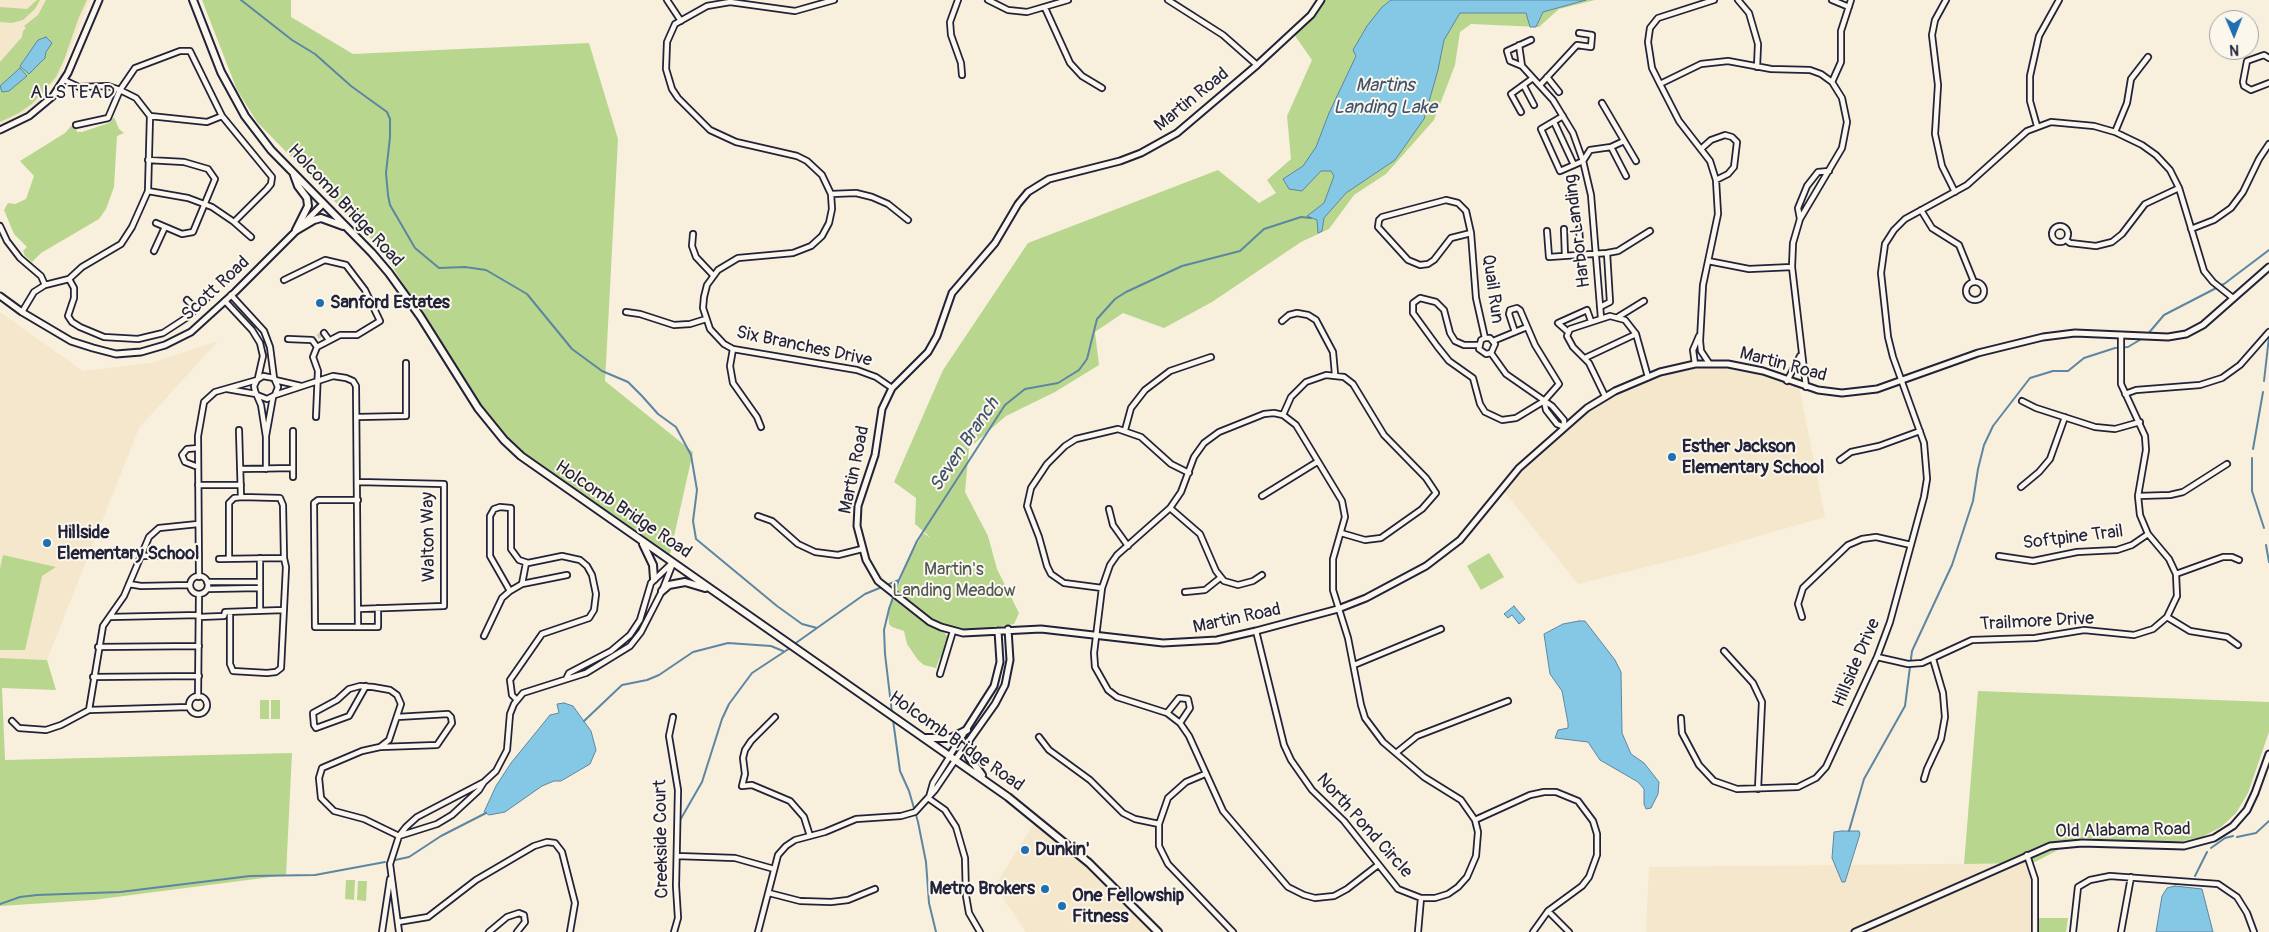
<!DOCTYPE html>
<html>
<head>
<meta charset="utf-8">
<style>
	body { margin:0 }
	#map { position:relative; width:2269px; height:932px; overflow:hidden; background:#f8f0dd; font-family:Pangolin,sans-serif }
	canvas { display:block }
	.north { position:absolute; left:2209px; top:10px; width:50px; height:50px; box-sizing:border-box; background:#fbf7ec; border:1px solid #a4a2a5; border-radius:50%; rotate:179deg; font-size:14px; font-weight:700; line-height:20px; text-align:center; color:#22223b }
	.north::after { content:''; display:block; margin:auto; width:18px; height:22px; background:#1f6fb2; clip-path:polygon(50% 0,100% 100%,50% 72%,0 100%) }
</style>
</head>
<body>
<div id="map">
<canvas width="2269" height="932"></canvas>
<div class="north">N</div>
</div>
<script>
const c = document.querySelector('canvas').getContext('2d');
c.lineJoin = 'round';
function fillPath(path, color) { c.fillStyle = color; c.fill(path, 'evenodd'); }
const poly = rows => new Path2D(rows.map(r => 'M' + r).join(''));
function trace(path, color, width, dash) { c.strokeStyle = color; c.lineWidth = width; c.lineCap = dash ? 'butt' : 'round'; c.setLineDash(dash || []); c.stroke(path); }
function write(font, color, halo, rows, align = 'center') {
  c.font = font + ' Pangolin,sans-serif'; c.lineWidth = 4; c.setLineDash([]); c.textBaseline = 'middle'; c.strokeStyle = halo; c.fillStyle = color; for (const [text, x, y, turn = 0] of rows) {
    c.save(); c.translate(x, y); c.rotate((+turn || 0) * Math.PI / 180); c.textAlign = isNaN(turn) ? turn : align; if (halo) c.strokeText(text, 0, 0); c.fillText(text, 0, 0); c.restore();
  }
}
const built = poly([
	[0,0,90,0,60,76,36,104,22,115,0,125],
	[0,312,83,371,151,363,218,341,139,428,47,660,0,658],
	[1702,364,1750,370,1799,386,1825,517,1690,556,1578,584,1500,486,1561,429,1599,401,1667,372],
	[1036,820,1071,843,1149,921,1156,932,1026,932,995,886],
	[2033,863,2032,932,1646,932,1649,867]
]);
const green = poly([
	[37,0,40,0,35,9,23,20,12,23,0,22,0,7,27,9],
	[46,0,87,0,79,17,64,60,56,77,33,103,19,113,0,122,0,62,22,37,23,31,26,28,24,26,38,15],
	[202,0,291,0,291,17,353,54,589,43,618,139,605,381,693,452,668,563,538,469,495,435,450,356,446,355,383,251,257,122,237,90],
	[1326,0,1595,0,1559,9,1539,27,1471,24,1460,32,1455,65,1434,120,1386,174,1354,195,1329,229,1301,242,1212,302,1164,328,1123,313,1095,332,1099,365,1055,392,1006,416,969,448,965,492,988,536,997,569,1019,613,1014,624,978,630,956,629,934,622,895,594,910,557,923,533,931,538,915,524,916,498,894,482,943,370,1028,243,1218,170,1259,203,1276,193,1267,180,1291,159,1287,116,1312,60,1293,33,1310,20],
	[114,117,119,129,124,133,117,136,114,187,106,209,99,219,41,253,32,262,25,256,23,251,27,247,14,234,4,210,8,203,15,204,26,199,34,176,20,161,65,133,72,125,76,127,77,132,82,132,109,123],
	[1489,553,1504,577,1481,590,1467,566],
	[3,555,56,567,42,576,25,650,0,650,0,569],
	[894,595,943,631,948,637,944,658,940,657,936,668,924,665,918,660,907,644,904,631,892,627,889,624,888,608],
	[0,658,47,660,56,690,2,688,5,760,292,753,286,875,93,900,0,906],
	[1978,691,2269,702,2269,732,2248,793,2236,813,2221,827,2202,837,2183,841,2162,842,2081,838,2033,863,1964,864],
	[260,700,269,700,269,719,260,719],
	[271,700,280,700,280,719,271,719],
	[346,880,355,880,354,900,345,899],
	[358,881,367,881,366,901,357,900],
	[2039,918,2068,918,2066,932,2038,932]
]);
const water = poly([
	[1391,0,1586,0,1543,12,1536,27,1530,27,1526,13,1460,13,1444,40,1438,70,1424,119,1395,160,1346,193,1324,218,1322,231,1318,233,1317,220,1307,216,1324,203,1334,176,1331,171,1321,171,1302,191,1289,189,1283,179,1303,166,1316,147,1329,113,1356,56,1353,50,1367,26,1382,7,1391,0],
	[46,37,52,43,46,52,45,58,29,74,20,66,38,40,46,37],
	[20,68,27,76,9,91,2,92,0,86,20,68],
	[1514,606,1525,619,1519,624,1512,615,1508,618,1504,614,1514,606],
	[1579,621,1585,621,1615,660,1621,672,1622,733,1631,754,1644,763,1659,782,1658,794,1651,808,1646,809,1644,804,1644,789,1638,782,1600,760,1588,742,1555,738,1558,730,1568,728,1568,723,1562,691,1550,674,1544,634,1563,624,1579,621],
	[564,703,573,706,591,731,596,750,590,764,561,781,554,781,542,786,505,812,489,815,484,812,496,786,511,763,550,715,559,713,557,704,564,703],
	[1842,831,1859,831,1860,834,1845,882,1842,882,1832,858,1834,832,1842,831],
	[2175,886,2202,889,2213,932,2156,932,2162,896,2167,888,2175,886]
]);
const stream = poly([
	[241,0,292,40,315,54,351,86,387,112,390,119,390,137,386,173,388,195,390,205,415,248,439,268,465,267,486,270,527,294,572,349,602,371,628,382,642,396,658,414,676,427,691,455,697,490,693,521,696,539,777,606,802,624,817,628],
	[2147,335,2164,315,2224,284,2269,250],
	[2264,381,2269,337],
	[2253,449,2263,392],
	[2252,458,2252,491,2264,528],
	[2266,545,2269,562],
	[793,645,865,594,899,580],
	[892,713,885,654,884,630,889,609,899,580,917,541,1005,405,1025,389,1058,383,1079,370,1087,359,1097,319,1115,299,1126,292,1182,266,1240,251,1264,229,1301,217,1311,218],
	[893,720,900,771,909,791,918,822,926,862,929,903,936,932],
	[584,721,622,685,647,680,659,675,693,652,728,643,771,646,783,651],
	[679,822,702,782,722,719,729,704,752,673,790,648],
	[1849,831,1864,779,1905,706,1912,651,1952,565,1973,501,1978,469,1984,445,1993,426,2030,378,2053,371,2068,371,2084,358,2115,348,2128,347,2143,338],
	[2237,837,2256,833,2269,821],
	[2211,848,2225,838,2233,836],
	[395,860,409,857,441,836,486,813],
	[2195,876,2207,852],
	[0,904,20,897,37,895,120,892,250,876,315,875,385,862],
	[675,921,675,911]
]);
const minorTunnel = poly([
	[312,340,324,333]
]);
const minor = poly([
	[667,0,681,21],
	[834,0,795,11,730,2,707,6,675,24,667,42,666,69,672,89,678,98,710,130,736,142,797,156,807,161,822,175,831,194,832,209,829,223,822,236,811,246,793,253,738,258,718,270,707,285,704,297,703,308,710,329,724,344,733,349,857,370,876,377,892,388],
	[958,0,950,22,951,35,961,63,962,75],
	[988,0,1008,10,1027,12,1068,0],
	[1168,0,1223,35,1257,65],
	[1738,0,1749,13,1758,44,1757,67],
	[1832,0,1849,7],
	[1946,0,1935,20,1932,35,1938,85,1935,134,1942,166,1955,192],
	[1045,8,1070,63,1082,76,1102,88],
	[1531,40,1507,51,1510,61,1522,66,1553,100,1573,133,1583,161,1591,195,1601,318],
	[1519,45,1522,66],
	[2269,58,2264,55,2247,61,2243,82,2244,86,2251,90,2269,83],
	[1547,77,1559,92],
	[1832,82,1841,62,1841,31,1851,0],
	[1660,84,1701,64,1728,61,1771,69,1810,70,1821,74,1832,82,1842,98,1847,122,1842,148,1800,219,1793,243,1792,267,1806,387],
	[1540,85,1577,45,1591,47,1592,35,1579,33],
	[1524,86,1534,105],
	[1602,103,1636,161],
	[1521,112,1511,94,1533,78],
	[150,116,207,122,222,116],
	[1563,116,1541,129,1560,171,1583,161,1590,150,1611,147,1624,141],
	[1554,122,1574,165],
	[76,125,108,118,120,90,135,68,180,51,190,51,222,116,272,177,271,184,267,189,234,222],
	[2037,126,2030,101,2030,76,2039,36,2059,0],
	[2115,132,2127,103,2131,79,2148,57],
	[1611,147,1626,176],
	[1702,148,1711,140,1725,135,1732,137,1737,142,1734,167,1728,174,1716,180],
	[148,160,184,162,208,169,215,179,193,232,182,234,156,223],
	[148,191,188,198,212,207,234,222,251,237],
	[831,194,856,193,872,197,888,204,908,220],
	[1446,200,1458,203,1466,211,1471,233,1451,238,1434,260,1428,264,1420,265,1408,260,1378,227,1379,220,1382,217,1446,200],
	[1921,210,1932,228,1959,245,1974,282],
	[1800,219,1798,208,1807,186,1818,172,1829,171],
	'2052 234a8 8 0 1 1 16 0a8 8 0 1 1-16 0Z',
	[0,226,7,241,20,258,41,276,45,285],
	[1564,229,1565,256],
	[1579,229,1581,254],
	[2191,229,2214,220,2231,208,2243,192,2259,159,2269,144],
	[1547,231,1549,257,1607,253],
	[1471,233,1476,298,1485,338],
	[693,234,692,246,696,257,713,275],
	[2066,240,2070,243,2096,246,2112,242,2122,234,2145,204,2179,188],
	[154,251,165,227],
	[1708,261,1749,269,1792,267],
	[69,279,74,288,74,298,68,316,72,322,80,327,104,337,138,339,163,333,186,318,196,309],
	[284,280,325,260,346,265,365,290,380,321,357,335,340,335,317,347,313,357,318,371,316,417],
	'1966 291a9 9 0 1 1 18 0a9 9 0 1 1-18 0Z',
	[231,295,264,331,270,347,274,378],
	[187,300,196,309,207,298],
	[225,301,252,330,260,343,263,356,258,378],
	[1600,307,1610,302,1607,253,1618,251,1650,231],
	[22,312,34,292,45,285,69,279,82,267,121,244,132,227,148,191,150,116,136,98,120,90,108,86,79,87,64,80],
	[626,312,640,314,674,325,690,324,706,319],
	[1618,317,1644,301],
	[1282,321,1289,315,1297,313,1308,315,1316,320,1333,352,1335,374],
	[1567,331,1558,323,1587,310,1591,321],
	[324,333,329,340],
	[1485,338,1481,340,1479,349,1486,354,1491,353],
	[1485,338,1490,338,1495,344,1491,353],
	[288,339,312,340,317,347],
	[1493,341,1527,327],
	[1478,345,1464,345,1455,341,1450,333,1444,310,1436,302,1420,298,1413,303,1413,313,1437,346,1449,361,1473,378,1480,404,1485,412,1502,420,1516,418,1544,401,1559,384,1535,345,1520,310,1517,308,1510,310,1509,314,1515,332],
	[733,349,730,366,733,383,757,417,761,427],
	[1491,353,1506,374,1552,406,1564,420,1564,427],
	[1585,358,1636,334],
	[1709,363,1701,351,1700,341,1703,285,1718,214,1716,180,1710,161,1679,121,1660,84,1652,68,1648,42,1650,28,1658,18,1714,0],
	[1695,364,1693,350,1699,336],
	[275,380,301,386],
	[1787,381,1800,356],
	[227,389,256,394],
	[2125,394,2136,390,2200,385,2222,378,2240,365,2269,332],
	[257,395,267,399,275,395,278,387,274,378,263,376,257,380,254,386,255,391,261,405,266,437,266,469],
	[275,395,333,376,346,378,353,381,356,386,358,627],
	[1605,396,1589,363,1573,347,1567,336,1570,329,1610,316,1625,320,1636,334,1648,377],
	[1544,401,1546,410,1557,424,1564,427],
	[2022,401,2036,408,2095,427,2115,429,2140,422],
	[1283,415,1291,397,1306,382,1326,375,1344,377,1353,384,1384,435,1426,478,1436,493,1422,509,1381,538,1365,540,1341,533],
	[358,417,406,416,406,363],
	[239,430,241,497],
	[1125,430,1131,408,1145,390,1170,371,1211,357],
	[266,436,273,397],
	[198,448,187,449,182,455,185,462,198,467],
	[1840,460,1851,452,1879,446,1920,431],
	[240,469,293,468],
	[293,477,293,431],
	[198,485,241,485],
	[2021,487,2039,472,2050,459,2065,417],
	[1262,496,1317,462],
	[2138,496,2170,495,2183,492,2227,464],
	[358,500,318,500,314,503,315,627,378,627,378,608],
	[1170,508,1200,534,1216,571,1224,581,1238,585,1253,581,1262,575],
	[1109,509,1113,525,1128,546],
	[758,516,772,521,798,544,815,552,838,555,862,549],
	[140,556,199,555],
	[1999,556,2033,561,2077,552,2117,550,2132,545,2148,534],
	[219,559,284,558],
	[229,559,229,503,234,498,241,497,280,498,283,505,284,558,286,567,281,668,276,672,267,673,233,671,230,664,230,612],
	[2176,574,2223,557,2232,557,2239,560],
	'190 585a9 9 0 1 1 18 0a9 9 0 1 1-18 0Z',
	[199,577,198,436,204,402,215,392,257,380],
	[207,582,260,582],
	[129,584,141,586,190,585],
	[522,584,526,563],
	[1102,588,1064,583,1051,574,1047,566,1039,537,1027,506,1031,488,1047,464,1065,446,1076,439,1118,429,1141,437,1171,464,1189,473],
	[207,589,260,588],
	[510,591,490,556,490,516,494,509,500,507,511,508,511,549,519,560,528,563,562,556,580,560,587,566,592,575,596,594,594,610,589,618,542,634,510,680,512,695,517,700],
	[1185,592,1205,590,1220,578],
	[358,609,444,606,444,484,358,482],
	[260,611,260,558],
	[110,617,199,615],
	[199,617,224,616,225,612,284,610],
	[1802,617,1798,604,1803,588,1848,545,1862,539,1876,537,1911,545],
	[2167,617,2190,631,2227,637,2238,645],
	[1256,631,1284,745,1291,760,1312,790,1344,821,1398,889,1421,898,1435,898,1448,894,1458,887,1467,877,1476,856,1478,832,1475,820,1461,800,1424,777,1383,742,1365,718,1361,705,1348,638,1333,590,1333,559,1345,517,1342,501,1296,425,1283,415,1274,413,1264,414,1219,432,1204,443,1194,457,1181,492,1170,508,1117,555,1110,565,1102,588,1094,653,1095,667,1108,690,1117,697,1167,713,1180,723,1189,736,1223,811,1288,887,1304,895,1315,898,1334,896,1347,889,1378,865],
	[484,636,502,598,510,591,522,584,567,575],
	[98,647,199,646],
	[1724,651,1753,683,1762,702,1758,789],
	[1877,657,1908,664,1922,663,1972,640,2035,638,2084,630,2134,635,2153,629,2167,617,2177,596,2176,574,2169,559,2148,534,2140,515,2138,496,2146,450,2145,436,2121,384,2121,335],
	[1354,665,1441,629],
	[940,674,953,631],
	[93,677,199,676],
	[566,679,569,673,611,651,630,635,640,620,651,583,671,564],
	[366,686,349,716,316,728,314,725,313,713,337,700,349,689,360,686,373,687,390,690,397,695,401,704,389,740,380,747,362,751,322,768,319,778,321,798,334,811,364,819,399,836],
	'189 705a9 9 0 1 1 18 0a9 9 0 1 1-18 0Z',
	[198,697,199,594],
	[89,710,103,626,124,596,149,537,159,528,198,524],
	[1167,713,1179,698,1188,699,1190,708,1180,723],
	[673,717,669,736,678,790,676,886,678,918,674,932],
	[775,717,751,741,745,750,743,758,745,774,742,786,752,785,790,801,804,817,810,836],
	[1681,718,1682,733,1699,765,1714,781,1737,789,1798,787,1816,778,1826,767,1877,657,1890,622,1924,497,1927,479,1924,443,1893,357,1888,337,1881,273,1885,244,1894,230,1905,219,1967,185,2027,131,2051,122,2094,126,2115,132,2142,145,2156,155,2170,170,2179,188,2204,271,2213,282,2233,298],
	[12,721,19,728,46,730,61,725,89,710,189,707],
	[1039,737,1049,750,1090,780,1123,813,1135,819,1159,824],
	[381,747,437,745,452,723,451,717,448,714,397,717],
	[1396,753,1417,736,1508,701],
	[1205,774,1186,782,1168,798,1159,824,1159,846,1168,864,1233,932],
	[1924,779,1927,769,1941,739,1945,717,1943,693,1933,659],
	[929,797,933,783,950,756],
	[928,798,945,810,956,827,965,858,966,896,969,913,980,932],
	[1475,820,1530,795,1544,792,1556,792,1578,801,1593,821,1597,834,1597,855,1589,877,1582,886,1548,911,1533,932],
	[399,836,437,824,452,815,479,790,484,782],
	[2027,855,2035,879,2035,932],
	[677,856,735,858,774,869],
	[769,893,800,901,831,902,848,900,875,889],
	[1548,911,1569,932],
	[398,922,428,917,476,880,534,846,547,842,555,843,562,852,575,903,570,932],
	[382,932,390,879],
	[399,932,390,864,399,836,406,827,417,817,484,782,496,771,507,750,510,714,514,704,523,693,586,673,630,646,641,632,662,591,673,563],
	[489,932,507,917,519,913,524,915,525,922,517,932],
	[758,932,778,855,786,846,795,840,825,832,856,819,901,816,915,812,935,790,956,759],
	[1418,932,1421,898],
	[2073,932,2078,887,2090,880,2110,876,2218,884,2237,897,2247,913,2254,932],
	[2121,932,2131,877]
]);
const tertiary = poly([
	[1321,0,1311,15,1257,65,1177,133,1141,153,1120,161,1049,179,1028,192,1018,204,995,243,952,293,937,336,928,352,892,388,882,409,875,455,858,506,857,526,866,560,878,581,930,622,941,627,963,633,1041,629,1163,643,1217,640,1256,631,1338,609,1366,598,1426,566,1460,540,1519,468,1587,408,1615,391,1660,372,1695,364,1728,364,1763,371,1818,390,1842,393,1877,389,1978,353,2043,337,2075,333,2168,337,2186,334,2203,325,2269,267],
	[0,130,29,116,53,96,68,73,99,0],
	[0,296,22,312,71,341,93,348,116,354,141,352,165,345,191,332,235,292,323,204],
	[950,755,994,686,1000,662,998,631],
	[956,759,995,704,1005,685,1010,660,1008,629],
	[1855,932,2050,846,2082,843,2184,846,2214,838,2233,826,2247,810,2255,793,2269,754]
]);
const primary = poly([
	[193,0,221,72,245,116,271,150,372,253,389,273,420,316,478,408,504,440,521,456,1008,797,1089,863,1158,932],
	[294,175,298,186,307,198,308,206,296,230],
	[297,230,314,220,321,218,343,226],
	[643,544,653,565,654,579],
	[662,591,669,585,685,582,705,588],
	[926,738,951,738,967,730],
	[968,742,969,757,982,775]
]);
const markers = [
	[320,303,5,"#1f6fb2"],
	[1672,457,5,"#1f6fb2"],
	[47,543,5,"#1f6fb2"],
	[1025,850,5,"#1f6fb2"],
	[1045,889,5,"#1f6fb2"],
	[1062,906,5,"#1f6fb2"]
];
const streetNames = [
	["Martin Road",1192,100,-39],
	["Holcomb Bridge Road",345,206,47],
	["Harbor Landing",1578,231,-97],
	["Scott Road",216,289,-43],
	["Quail Run",1492,289,82],
	["Six Branches Drive",804,347,12],
	["Martin Road",1783,365,15],
	["Martin Road",855,470,-78],
	["Holcomb Bridge Road",623,510,34],
	["Walton Way",429,537,-91],
	["Softpine Trail",2073,538,-7],
	["Martin Road",1237,619,-12],
	["Trailmore Drive",2037,622,-3],
	["Hillside Drive",1857,663,-67],
	["Holcomb Bridge Road",956,742,35],
	["North Pond Circle",1364,826,48],
	["Old Alabama Road",2123,831,-1],
	["Creekside Court",662,839,-91]
];
const poiNames = [
	["Sanford Estates",330,303],
	["Esther Jackson",1682,447],
	["Elementary School",1682,468],
	["Hillside",57,533],
	["Elementary School",57,554],
	["Dunkin'",1035,850],
	["Metro Brokers",1035,889,"right"],
	["One Fellowship",1072,896],
	["Fitness",1072,917]
];
const parkNames = [
	["Martin's",954,570],
	["Landing Meadow",954,591]
];
const waterNames = [
	["Martins",1385,86],
	["Landing Lake",1385,108],
	["Seven Branch",965,445,-56]
];
const neighbourhoodNames = [
	["ALSTEAD",73,93]
];
fillPath(built, '#f4e7cb');
fillPath(green, '#b9d68e');
fillPath(water, '#85c8e6');
trace(water, '#5d86a2', 1);
trace(stream, '#5d86a2', 2);
trace(minorTunnel, '#cdc7bd', 4.5, [4.5, 2]);
trace(minor, '#22223b', 8);
trace(tertiary, '#22223b', 9);
trace(primary, '#22223b', 10);
trace(minor, '#fbf7ec', 4.5);
trace(tertiary, '#fbf7ec', 5);
trace(primary, '#fbf7ec', 6);
for (const [x, y, r, color] of markers) { const dot = new Path2D(); dot.arc(x, y, r, 0, 2 * Math.PI); c.fillStyle = color; c.fill(dot); trace(dot, '#fbf7ec', 2); }
write('18px', '#22223b', '#fbf7ec', streetNames);
write('bold 18px', '#22223b', '#fbf7ec', poiNames, 'left');
write('18px', '#4f5854', '#fbf7ec', parkNames);
write('italic 19px', '#40546e', '#fbf7ec', waterNames);
c.letterSpacing = '1px';
write('19px', '#22223b', '#fbf7ec', neighbourhoodNames);
c.letterSpacing = '0px';
</script>
</body>
</html>
